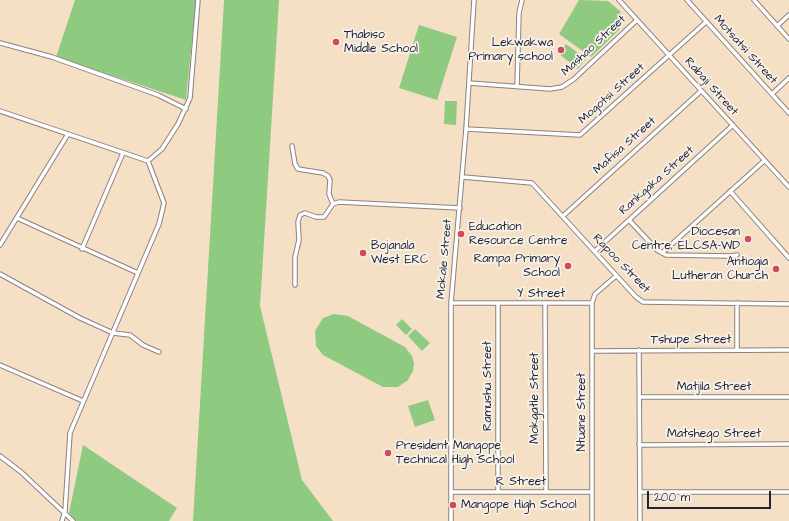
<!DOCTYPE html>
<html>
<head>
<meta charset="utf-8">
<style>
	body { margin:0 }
	#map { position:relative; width:789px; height:521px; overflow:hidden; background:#f5e0c6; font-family:"Architects Daughter",sans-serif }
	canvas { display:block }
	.scale { position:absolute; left:647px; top:491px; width:124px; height:18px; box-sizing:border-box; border:2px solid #22223b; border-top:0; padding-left:5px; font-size:12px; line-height:14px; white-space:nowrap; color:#22223b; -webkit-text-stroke:3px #f7f3e8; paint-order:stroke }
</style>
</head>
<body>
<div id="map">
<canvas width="789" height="521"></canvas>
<div class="scale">200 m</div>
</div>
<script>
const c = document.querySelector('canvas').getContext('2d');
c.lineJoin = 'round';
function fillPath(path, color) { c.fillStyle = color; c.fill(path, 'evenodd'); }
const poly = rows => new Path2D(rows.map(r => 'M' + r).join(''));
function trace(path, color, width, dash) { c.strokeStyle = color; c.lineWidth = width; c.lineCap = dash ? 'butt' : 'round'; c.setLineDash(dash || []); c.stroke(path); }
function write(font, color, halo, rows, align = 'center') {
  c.font = font + ' "Architects Daughter",sans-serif'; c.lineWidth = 3.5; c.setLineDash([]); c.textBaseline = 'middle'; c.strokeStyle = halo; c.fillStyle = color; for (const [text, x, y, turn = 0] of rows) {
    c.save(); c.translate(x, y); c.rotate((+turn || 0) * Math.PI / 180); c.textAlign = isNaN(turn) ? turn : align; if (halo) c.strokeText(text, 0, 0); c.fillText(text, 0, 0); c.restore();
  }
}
const green = poly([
	[75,0,196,0,186,100,56,57],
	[224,0,279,0,260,306,302,480,333,521,193,521],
	[579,0,608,1,620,11,622,18,619,30,591,57,559,34],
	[419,25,457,37,437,100,399,88],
	[566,44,586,59,578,69,559,54],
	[445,101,457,101,456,125,444,124],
	[334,314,348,316,405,347,412,356,414,363,413,371,408,380,398,387,383,387,323,355,316,346,315,331,323,318],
	[402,319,412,329,406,335,396,325],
	[415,329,430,343,422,351,408,336],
	[428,400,435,420,415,427,408,406],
	[83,445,177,508,169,521,76,521,69,513]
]);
const street = poly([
	[619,0,789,187],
	[687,0,789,113],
	[754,0,789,39],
	[777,26,789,15],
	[0,43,52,57,158,95,186,109],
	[469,83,550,89,562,87,574,79,637,20],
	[517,86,519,13,522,0],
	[772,94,789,78],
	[0,111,148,161,164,203,159,224,70,433,65,511,62,521],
	[466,129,580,135,706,22],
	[292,146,295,164,298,169,323,173,328,176,330,180,329,194,333,204],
	[148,161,162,149,178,124,190,98,198,0],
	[463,177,532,183,636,297,643,302,789,304],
	[730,191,789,258],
	[563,216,701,91],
	[17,218,138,273],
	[629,220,657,250,666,255,731,256,737,255],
	[0,245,68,134],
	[82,249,123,153],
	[595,251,733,125],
	[662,253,764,161],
	[0,274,80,318,113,333,130,335,143,345,159,352],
	[295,285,295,257,299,240,298,222,300,215,305,213,316,217,324,217,333,204,339,202,460,208],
	[451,303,592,303,595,294,616,276],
	[592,303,592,521],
	[498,304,498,492],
	[545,304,546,492],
	[639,350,640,521],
	[737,350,737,303],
	[592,351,789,350],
	[0,365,83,401],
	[640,397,789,397],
	[639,445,789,444],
	[0,456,21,472,73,521],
	[451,492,592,492],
	[640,492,789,492],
	[451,521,451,303,466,129,474,0]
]);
const markers = [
	[336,42,4,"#d1495b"],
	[561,50,4,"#d1495b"],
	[461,234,4,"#d1495b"],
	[748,239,4,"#d1495b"],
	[363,253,4,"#d1495b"],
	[568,266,4,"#d1495b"],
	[776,269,4,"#d1495b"],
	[388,453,4,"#d1495b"],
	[453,505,4,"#d1495b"]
];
const poiNames = [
	["Thabiso",344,35],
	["Middle School",344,49],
	["Lekwakwa",553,43,"right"],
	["Primary school",553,57,"right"],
	["Education",469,227],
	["Resource Centre",469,241],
	["Diocesan",740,232,"right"],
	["Centre, ELCSA-WD",740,246,"right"],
	["Bojanala",371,246],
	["West ERC",371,260],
	["Rampa Primary",560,259,"right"],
	["School",560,273,"right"],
	["Antiogia",768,262,"right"],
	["Lutheran Church",768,276,"right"],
	["President Mangope",396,446],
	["Technical High School",396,460],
	["Mangope High School",461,505]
];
const streetNames = [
	["Mashao Street",594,46,-43],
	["Motsatsi Street",745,50,48],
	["Rabaji Street",711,87,48],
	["Mogotsi Street",612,94,-42],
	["Mafisa Street",625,146,-42],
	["Rankgaka Street",657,181,-42],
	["Mokale Street",445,259,-85],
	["Rapoo Street",621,264,46],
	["Y Street",541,294],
	["Tshupe Street",691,340],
	["Ramushu Street",488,386,-90],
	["Matjila Street",714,387],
	["Mokgatle Street",535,398,-90],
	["Ntuane Street",582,412,-90],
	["Matshego Street",714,434],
	["R Street",521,482]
];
fillPath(green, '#8eca7f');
trace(street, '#8c8180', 5.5);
trace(street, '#fff', 3.5);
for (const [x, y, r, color] of markers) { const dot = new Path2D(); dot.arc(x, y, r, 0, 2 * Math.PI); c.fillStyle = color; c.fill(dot); trace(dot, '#f7f3e8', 1.5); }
write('12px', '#22223b', '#f7f3e8', poiNames, 'left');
write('12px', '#22223b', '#f7f3e8', streetNames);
</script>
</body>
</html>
